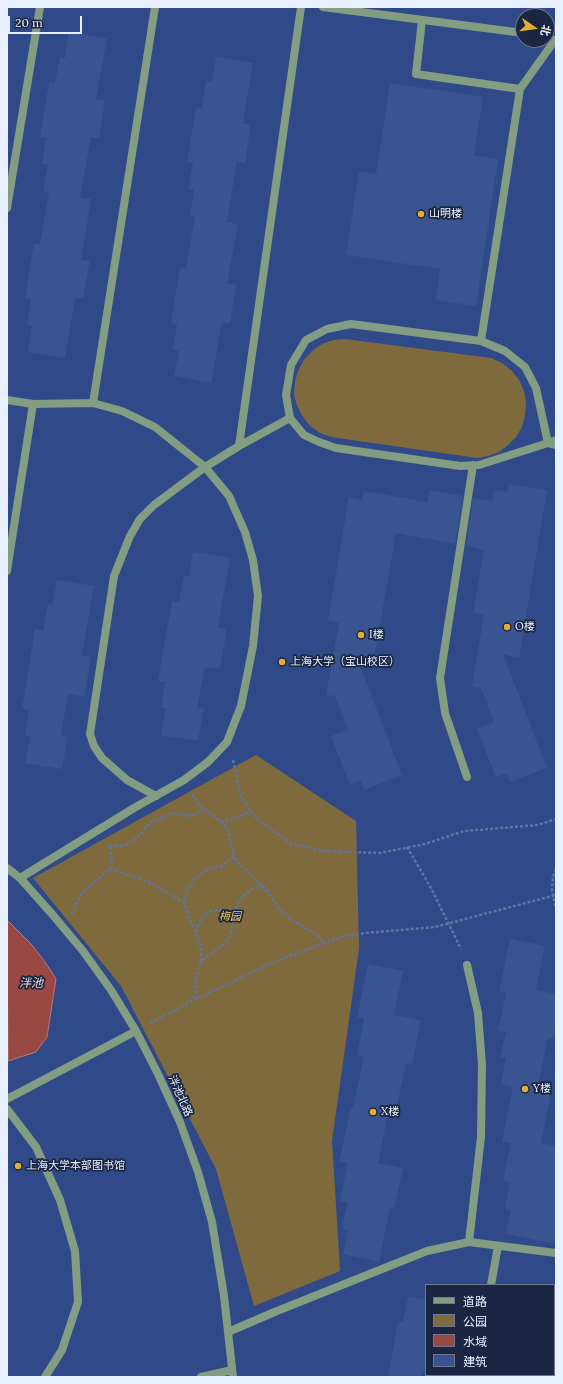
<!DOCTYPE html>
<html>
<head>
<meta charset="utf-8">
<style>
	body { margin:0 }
	#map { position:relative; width:563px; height:1384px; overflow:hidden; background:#253e78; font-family:Lora,"Noto Sans SC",serif }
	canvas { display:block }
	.frame { position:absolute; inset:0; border:8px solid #e9f0ff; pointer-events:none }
	.legend { position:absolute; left:425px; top:1284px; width:130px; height:92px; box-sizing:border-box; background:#1b2742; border:1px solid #6d778e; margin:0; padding:5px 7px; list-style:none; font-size:12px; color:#e9f0ff }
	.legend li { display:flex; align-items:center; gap:8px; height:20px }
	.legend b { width:20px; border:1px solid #6d778e }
	.north { position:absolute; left:515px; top:8px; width:40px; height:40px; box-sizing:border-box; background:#1b2742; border:1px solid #6d778e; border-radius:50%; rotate:103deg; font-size:11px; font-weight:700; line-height:16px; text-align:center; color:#e9f0ff }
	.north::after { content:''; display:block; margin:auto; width:14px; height:18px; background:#e2af34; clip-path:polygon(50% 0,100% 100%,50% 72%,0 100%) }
	.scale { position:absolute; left:8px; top:16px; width:74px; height:18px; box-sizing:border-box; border:2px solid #e9f0ff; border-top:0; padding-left:5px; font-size:12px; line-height:14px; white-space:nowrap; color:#e9f0ff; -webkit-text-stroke:3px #1b2742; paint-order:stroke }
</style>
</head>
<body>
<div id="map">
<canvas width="563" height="1384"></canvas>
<div class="frame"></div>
<ul class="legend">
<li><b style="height:5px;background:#839d82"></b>道路</li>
<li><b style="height:11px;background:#7f6a3e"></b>公园</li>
<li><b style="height:11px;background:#994844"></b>水域</li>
<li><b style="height:11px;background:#395490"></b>建筑</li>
</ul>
<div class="north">北</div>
<div class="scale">20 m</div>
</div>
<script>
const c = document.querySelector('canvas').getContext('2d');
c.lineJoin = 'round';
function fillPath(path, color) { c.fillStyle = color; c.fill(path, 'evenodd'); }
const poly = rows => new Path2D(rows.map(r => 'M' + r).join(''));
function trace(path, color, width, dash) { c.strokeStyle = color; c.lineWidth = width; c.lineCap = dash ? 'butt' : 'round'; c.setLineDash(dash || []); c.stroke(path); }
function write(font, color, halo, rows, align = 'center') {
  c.font = font + ' Lora,"Noto Sans SC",serif'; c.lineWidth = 3.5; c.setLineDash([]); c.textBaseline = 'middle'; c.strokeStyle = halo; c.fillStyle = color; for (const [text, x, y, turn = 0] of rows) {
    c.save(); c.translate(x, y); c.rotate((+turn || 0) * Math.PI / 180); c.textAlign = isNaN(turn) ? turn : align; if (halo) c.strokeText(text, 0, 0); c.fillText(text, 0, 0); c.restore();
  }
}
const built = poly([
	[7,7,556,7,556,1377,7,1377],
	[523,16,547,16,547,40,523,40],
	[426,1285,554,1285,554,1375,426,1375]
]);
const green = poly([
	[345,339,491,358,502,363,512,371,519,380,524,391,526,403,525,415,522,427,516,437,508,445,499,452,488,456,477,458,331,437,320,433,310,426,303,417,297,406,294,394,295,382,298,371,304,360,312,351,322,344,333,340],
	[256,755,356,821,359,948,332,1141,340,1271,254,1306,216,1169,121,986,33,878]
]);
const water = poly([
	[7,920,32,945,45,962,56,979,47,1037,36,1052,8,1061,7,920]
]);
const building = poly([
	[69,32,107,39,96,99,105,100,99,139,91,137,80,198,91,199,81,260,90,261,83,299,75,298,65,358,28,352,32,326,27,325,31,299,25,298,34,243,40,244,49,192,43,191,48,165,42,164,46,138,40,137,49,82,55,83,60,57,65,58],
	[216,57,253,63,243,123,251,125,245,163,237,161,227,222,238,224,227,284,236,285,230,324,222,322,211,383,174,376,179,351,173,350,177,324,171,323,180,267,186,268,195,216,190,216,194,190,188,189,193,163,187,162,196,107,202,108,206,81,212,82],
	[390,83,483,97,474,155,498,159,476,306,436,300,440,269,346,255,359,171,376,174],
	[509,484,547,490,519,658,503,654,547,768,510,782,506,773,496,777,477,729,494,722,481,688,472,687,484,615,473,613,484,550,466,546,473,498,492,501,494,490,508,492],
	[429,490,463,496,455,544,396,533,373,665,358,661,402,775,364,790,361,780,350,785,331,736,348,730,335,696,326,695,339,623,328,621,349,497,362,500,364,491,427,502],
	[193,552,230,558,218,627,227,629,220,669,205,667,197,708,204,709,198,741,161,735,166,708,161,707,165,682,158,681,172,601,179,602,184,576,189,577],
	[57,580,94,586,82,655,91,657,84,697,68,694,61,736,68,737,62,769,25,763,30,736,25,735,29,710,22,709,35,629,43,630,48,604,52,605],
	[510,939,545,946,536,990,556,994,556,1025,553,1039,548,1038,537,1090,551,1093,541,1143,556,1146,556,1244,506,1234,511,1210,505,1208,510,1182,503,1181,511,1143,502,1142,513,1087,501,1084,506,1058,500,1057,506,1032,498,1031,506,993,499,991],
	[368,964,403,971,394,1015,421,1020,412,1064,406,1063,395,1115,388,1114,378,1163,403,1168,394,1209,390,1208,379,1262,343,1254,348,1230,342,1228,348,1202,340,1201,348,1163,339,1162,351,1107,353,1108,364,1057,357,1056,364,1018,357,1017],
	[408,1297,426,1300,426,1372,422,1371,421,1377,388,1377,398,1321,403,1322]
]);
const path = poly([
	[233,760,241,797,251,812,259,820,290,843,323,851,380,853,425,844,464,831,538,825,556,819],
	[192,794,198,803,221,822,227,828,234,856,238,863,265,888,280,910,290,919,316,934,325,943],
	[221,822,251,812],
	[110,846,122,846,128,844,137,838,151,822,173,813,192,816,204,809],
	[407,847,431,888,461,949],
	[110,869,149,882,184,903,201,948,201,962],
	[556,869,553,877,552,890,556,909],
	[184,903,187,891,194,880,206,870,224,865,234,856],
	[72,914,81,895,92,883,110,869,112,860,110,846,109,843],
	[196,932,199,923,204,915,211,911,217,910,235,916],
	[196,999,195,985,197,973,201,962,206,957,225,943,230,937,237,906,242,897,252,889,259,887,265,888],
	[150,1023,196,999,276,961,344,936,366,933,435,927,556,895]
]);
const lane = poly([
	[422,20,416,74,520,89],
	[7,208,40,7],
	[481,341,520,89,555,40],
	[7,400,33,404,93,403,122,411,155,427,205,467,229,496,245,532,253,560,258,596,253,646,241,706,227,742,208,762,184,780,134,808,20,878],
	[93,403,155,7],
	[556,440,548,443,479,465,460,466,336,448,319,442,304,435,290,418,286,395,291,365,306,340,327,329,351,324,481,341,505,351,525,367,536,388,548,443,556,445],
	[239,446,301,7],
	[7,571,33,404],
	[467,777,445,713,440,678,473,465],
	[156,796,127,780,102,758,94,746,90,734,114,576,130,536,140,519,154,505,205,467,239,446,290,418],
	[467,965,478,1013,482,1065,481,1137,469,1242],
	[491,1285,498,1246],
	[228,1332,277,1311,427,1251,469,1242,556,1253],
	[201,1377,232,1370],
	[475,1377,475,1375]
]);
const street = poly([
	[323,7,523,33],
	[547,39,556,41],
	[7,868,20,878,52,914,83,951,111,990,136,1031,158,1074,180,1122,198,1172,212,1222,224,1296,233,1377],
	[7,1099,136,1031],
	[7,1109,36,1147,60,1200,75,1251,78,1302,62,1350,45,1377]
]);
const markers = [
	[421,214,4,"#e2af34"],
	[507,627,4,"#e2af34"],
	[361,635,4,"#e2af34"],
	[282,662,4,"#e2af34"],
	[525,1089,4,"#e2af34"],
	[373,1112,4,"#e2af34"],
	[18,1166,4,"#e2af34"]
];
const poiNames = [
	["山明楼",429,214],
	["O楼",515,627],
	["I楼",369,635],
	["上海大学（宝山校区）",290,662],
	["Y楼",533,1089],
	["X楼",381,1112],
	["上海大学本部图书馆",26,1166]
];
const parkNames = [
	["梅园",230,917]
];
const streetNames = [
	["泮池北路",180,1096,66]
];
const waterNames = [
	["泮池",31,984]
];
fillPath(built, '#304a89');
fillPath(green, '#7f6a3e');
fillPath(water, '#994844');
trace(water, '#b17a7c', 1);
fillPath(building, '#395490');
trace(path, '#6074a1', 2.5, [3, 2]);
trace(lane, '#839d82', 8);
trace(street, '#839d82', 8);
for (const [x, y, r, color] of markers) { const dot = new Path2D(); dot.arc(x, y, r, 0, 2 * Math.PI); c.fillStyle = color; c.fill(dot); trace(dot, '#1b2742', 1.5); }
write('11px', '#e9f0ff', '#1b2742', poiNames, 'left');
write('italic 11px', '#fac85a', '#1b2742', parkNames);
write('11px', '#e9f0ff', '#1b2742', streetNames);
write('italic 12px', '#efd6d3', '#1b2742', waterNames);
</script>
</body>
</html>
